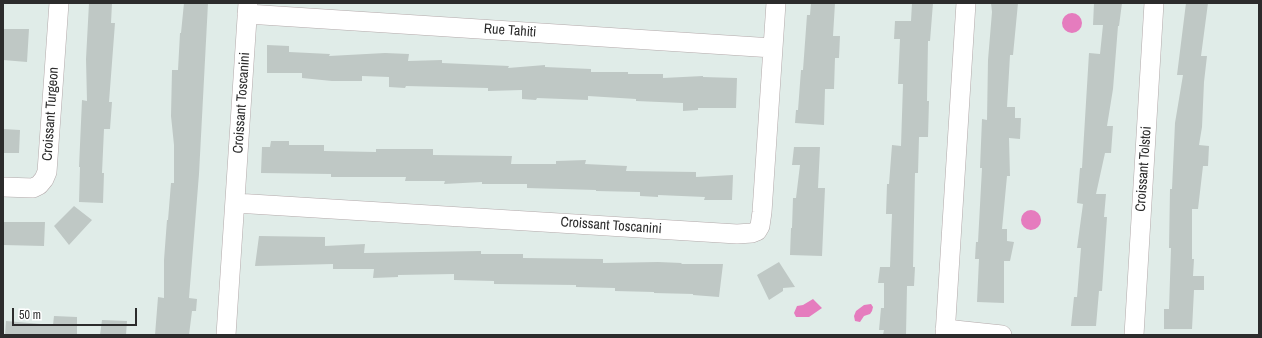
<!DOCTYPE html>
<html>
<head>
<meta charset="utf-8">
<style>
	body { margin:0 }
	#map { position:relative; width:1262px; height:338px; overflow:hidden; background:#e0ece8; font-family:"Archivo Narrow",sans-serif }
	canvas { display:block }
	.frame { position:absolute; inset:0; border:4px solid #2c2c2c; pointer-events:none }
	.scale { position:absolute; left:12px; top:308px; width:125px; height:18px; box-sizing:border-box; border:2px solid #2c2c2c; border-top:0; padding-left:5px; font-size:12px; line-height:14px; white-space:nowrap; color:#2c2c2c; -webkit-text-stroke:3px #fff; paint-order:stroke }
</style>
</head>
<body>
<div id="map">
<canvas width="1262" height="338"></canvas>
<div class="frame"></div>
<div class="scale">50 m</div>
</div>
<script>
const c = document.querySelector('canvas').getContext('2d');
c.lineJoin = 'round';
function fillPath(path, color) { c.fillStyle = color; c.fill(path, 'evenodd'); }
const poly = rows => new Path2D(rows.map(r => 'M' + r).join(''));
function trace(path, color, width, dash) { c.strokeStyle = color; c.lineWidth = width; c.lineCap = dash ? 'butt' : 'round'; c.setLineDash(dash || []); c.stroke(path); }
function write(font, color, halo, rows, align = 'center') {
  c.font = font + ' "Archivo Narrow",sans-serif'; c.lineWidth = 3.5; c.setLineDash([]); c.textBaseline = 'middle'; c.strokeStyle = halo; c.fillStyle = color; for (const [text, x, y, turn = 0] of rows) {
    c.save(); c.translate(x, y); c.rotate((+turn || 0) * Math.PI / 180); c.textAlign = isNaN(turn) ? turn : align; if (halo) c.strokeText(text, 0, 0); c.fillText(text, 0, 0); c.restore();
  }
}
const water = poly([
	'1062 23a10 10 0 1 1 20 0a10 10 0 1 1-20 0Z',
	'1021 220a10 10 0 1 1 20 0a10 10 0 1 1-20 0Z',
	[813,299,822,308,809,317,796,317,794,313,797,306,803,305],
	[871,304,873,307,872,311,870,314,864,316,860,322,855,321,854,316,856,311,864,305]
]);
const building = poly([
	[89,3,112,3,111,23,115,23,109,102,112,102,110,129,104,129,102,173,104,173,103,203,79,202,80,167,79,167,82,100,87,101,86,59],
	[184,3,208,3,199,174,189,298,197,299,196,311,192,311,189,335,155,335,158,297,164,298,164,260,167,220,168,220,171,183,174,183,174,145,171,116,172,70,178,70,180,33,181,33],
	[811,3,835,3,833,36,840,36,839,58,835,58,834,89,825,89,824,125,795,123,796,110,798,110,801,70,803,70,807,15,810,15],
	[912,3,933,3,930,41,928,41,927,101,929,101,928,137,919,137,918,173,915,173,913,267,915,267,914,286,907,286,906,335,883,335,884,330,879,330,881,308,884,308,884,283,878,283,880,267,890,267,892,214,886,214,887,184,889,184,892,145,901,146,903,84,898,84,900,39,894,39,895,21,911,21],
	[991,3,1018,3,1013,55,1010,55,1007,107,1015,107,1015,118,1021,118,1020,139,1009,138,1010,176,1007,176,1002,229,1007,229,1007,241,1014,242,1010,261,1004,261,1004,303,977,302,979,259,975,259,976,242,978,242,982,168,980,168,982,119,987,120,988,60,992,12],
	[1094,3,1122,3,1119,26,1118,26,1113,89,1107,126,1113,126,1111,153,1105,153,1096,194,1106,194,1104,217,1107,217,1102,291,1099,291,1096,326,1071,326,1074,297,1077,297,1081,248,1077,248,1083,204,1077,203,1080,168,1082,168,1089,53,1100,54,1103,25,1093,25],
	[1186,3,1208,3,1201,56,1207,56,1204,82,1202,127,1199,145,1209,146,1208,166,1203,166,1198,209,1192,209,1192,259,1194,259,1193,276,1204,276,1204,290,1194,290,1192,329,1164,329,1164,309,1169,309,1171,248,1169,248,1170,189,1172,189,1175,123,1183,75,1177,75],
	[3,29,29,29,27,62,3,60],
	[267,45,289,46,289,52,330,54,329,56,385,53,409,54,408,61,442,60,442,63,509,66,508,68,545,65,545,67,591,69,591,72,628,72,628,74,663,74,663,78,703,76,703,77,737,78,736,108,698,108,698,110,683,111,683,103,636,101,636,99,588,96,588,100,537,98,536,100,522,99,522,90,488,91,488,88,406,86,405,88,389,87,389,77,362,76,362,81,332,81,302,78,302,73,267,73],
	[3,129,20,130,19,153,3,153],
	[271,141,289,141,289,145,324,145,324,151,376,152,376,149,433,149,433,155,512,156,511,164,556,164,556,161,586,160,585,164,627,166,626,171,696,172,696,177,733,175,732,200,704,200,705,197,658,195,658,197,640,196,640,192,596,191,596,190,527,188,527,184,482,184,482,182,444,184,445,181,405,181,406,177,331,177,331,174,261,173,262,147,270,147],
	[794,147,820,147,818,188,825,188,822,256,790,255,791,228,792,228,793,198,796,198,800,165,792,165],
	[74,206,92,220,69,245,54,226],
	[3,222,45,222,44,246,3,245],
	[259,236,325,237,325,246,365,244,364,253,481,251,481,254,523,254,523,258,603,259,603,263,658,262,682,263,681,264,723,264,719,297,693,295,693,294,654,293,654,292,615,291,615,288,576,287,576,285,494,284,494,281,454,280,454,274,398,275,398,277,373,278,374,269,333,269,333,264,255,266],
	[779,262,795,287,783,288,783,291,769,300,757,275],
	[54,316,77,317,77,335,5,335,6,321,53,325],
	[102,320,127,321,126,335,100,335]
]);
const street = poly([
	[247,14,773,48],
	[3,187,33,188,39,185,44,179,47,172,59,3],
	[235,203,737,234,752,233,757,231,760,226,762,212,776,3],
	[945,329,1002,335],
	[226,335,248,3],
	[945,335,966,3],
	[1134,335,1154,3]
]);
const streetNames = [
	["Rue Tahiti",510,31,4],
	["Croissant Toscanini",242,103,-86],
	["Croissant Turgeon",51,114,-86],
	["Croissant Tolstoi",1144,169,-86],
	["Croissant Toscanini",611,226,4]
];
fillPath(water, '#e57cbe');
fillPath(building, '#bfc8c5');
trace(street, '#b3a9aa', 20);
trace(street, '#fff', 19);
write('14px', '#2c2c2c', '#fff', streetNames);
</script>
</body>
</html>
